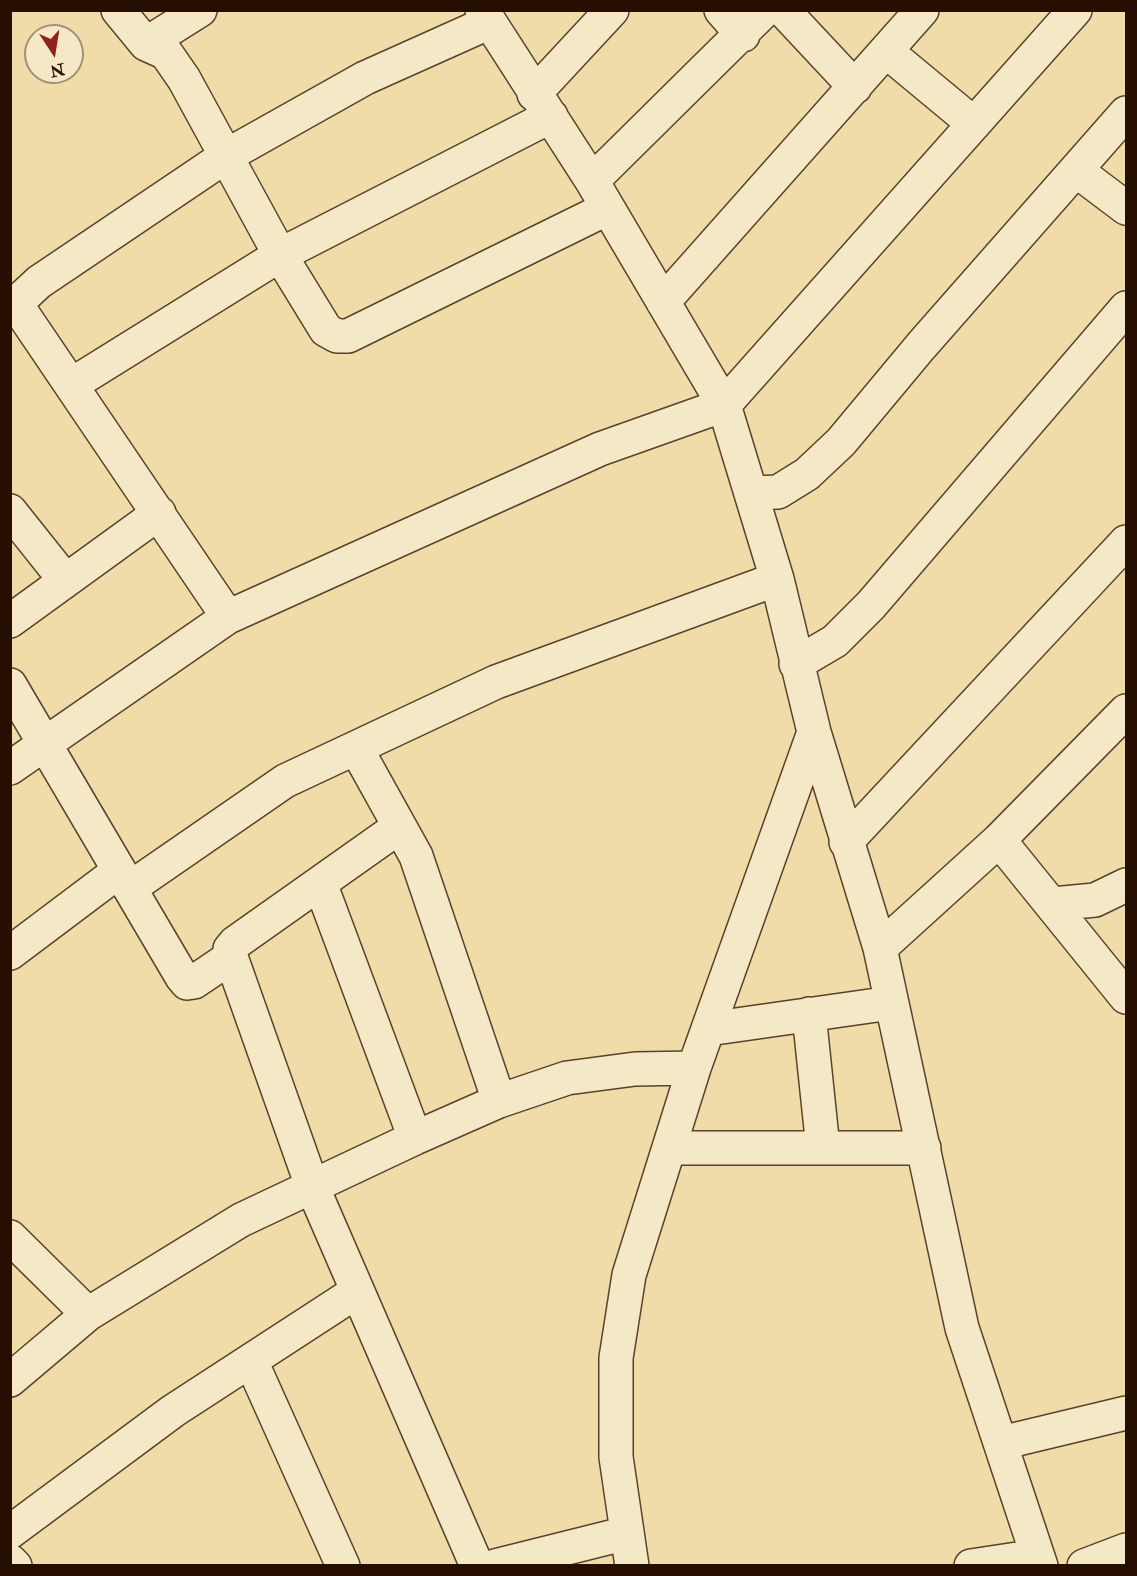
<!DOCTYPE html>
<html>
<head>
<meta charset="utf-8">
<style>
	body { margin:0 }
	#map { position:relative; width:1137px; height:1576px; overflow:hidden; background:#efdca9; font-family:"IM FELL Double Pica",serif }
	canvas { display:block }
	.frame { position:absolute; inset:0; border:12px solid #260f01; pointer-events:none }
	.north { position:absolute; left:24px; top:24px; width:60px; height:60px; box-sizing:border-box; background:#f5e8c7; border:2px solid #a29178; border-radius:50%; rotate:168deg; font-size:16px; font-weight:700; line-height:24px; text-align:center; color:#260f01 }
	.north::after { content:''; display:block; margin:auto; width:21px; height:27px; background:#8f2418; clip-path:polygon(50% 0,100% 100%,50% 72%,0 100%) }
</style>
</head>
<body>
<div id="map">
<canvas width="1137" height="1576"></canvas>
<div class="frame"></div>
<div class="north">N</div>
</div>
<script>
const c = document.querySelector('canvas').getContext('2d');
c.lineJoin = 'round';
const poly = rows => new Path2D(rows.map(r => 'M' + r).join(''));
function trace(path, color, width, dash) { c.strokeStyle = color; c.lineWidth = width; c.lineCap = dash ? 'butt' : 'round'; c.setLineDash(dash || []); c.stroke(path); }
const minor = poly([
	[118,10,146,44,166,53,184,79,280,255,326,330,337,336,348,336,608,208],
	[482,10,592,181,724,405,777,579,814,732,880,948,962,1328,1041,1566],
	[721,10,743,35],
	[783,10,855,87],
	[146,44,200,10],
	[886,51,974,124],
	[534,94,612,10],
	[1077,171,1126,208],
	[592,181,765,10],
	[663,302,922,10],
	[16,304,228,617],
	[10,309,39,282,226,156,365,78,490,22],
	[71,385,280,255,551,116],
	[753,493,778,492,807,474,841,442,921,346,1126,113],
	[10,511,65,580],
	[10,621,159,513],
	[796,664,835,641,871,605,1126,308],
	[10,685,182,977,187,983,194,982,231,957],
	[356,748,416,856,499,1101],
	[10,768,228,617,600,449,724,405,1075,10],
	[399,827,235,943,230,949,231,957,312,1186,477,1566],
	[999,840,1126,997],
	[846,842,1126,542],
	[320,883,415,1138],
	[130,888,285,781,496,682,777,579],
	[1053,904,1095,900,1126,885],
	[880,948,999,840,1126,711],
	[10,953,119,871],
	[809,1014,823,1148],
	[708,1029,891,1003],
	[670,1148,924,1148],
	[10,1237,88,1314],
	[251,1361,343,1566],
	[10,1380,88,1314,241,1220,415,1138,499,1101,567,1078,635,1069,694,1068],
	[1001,1443,1126,1413],
	[10,1532,173,1411,356,1292],
	[10,1561,15,1566],
	[495,1566,627,1533],
	[632,1566,616,1457,616,1358,629,1275,694,1068,814,732],
	[971,1566,1037,1556],
	[1084,1566,1126,1550]
]);
trace(minor, '#58422b', 36);
trace(minor, '#f5e8c7', 33);
</script>
</body>
</html>
